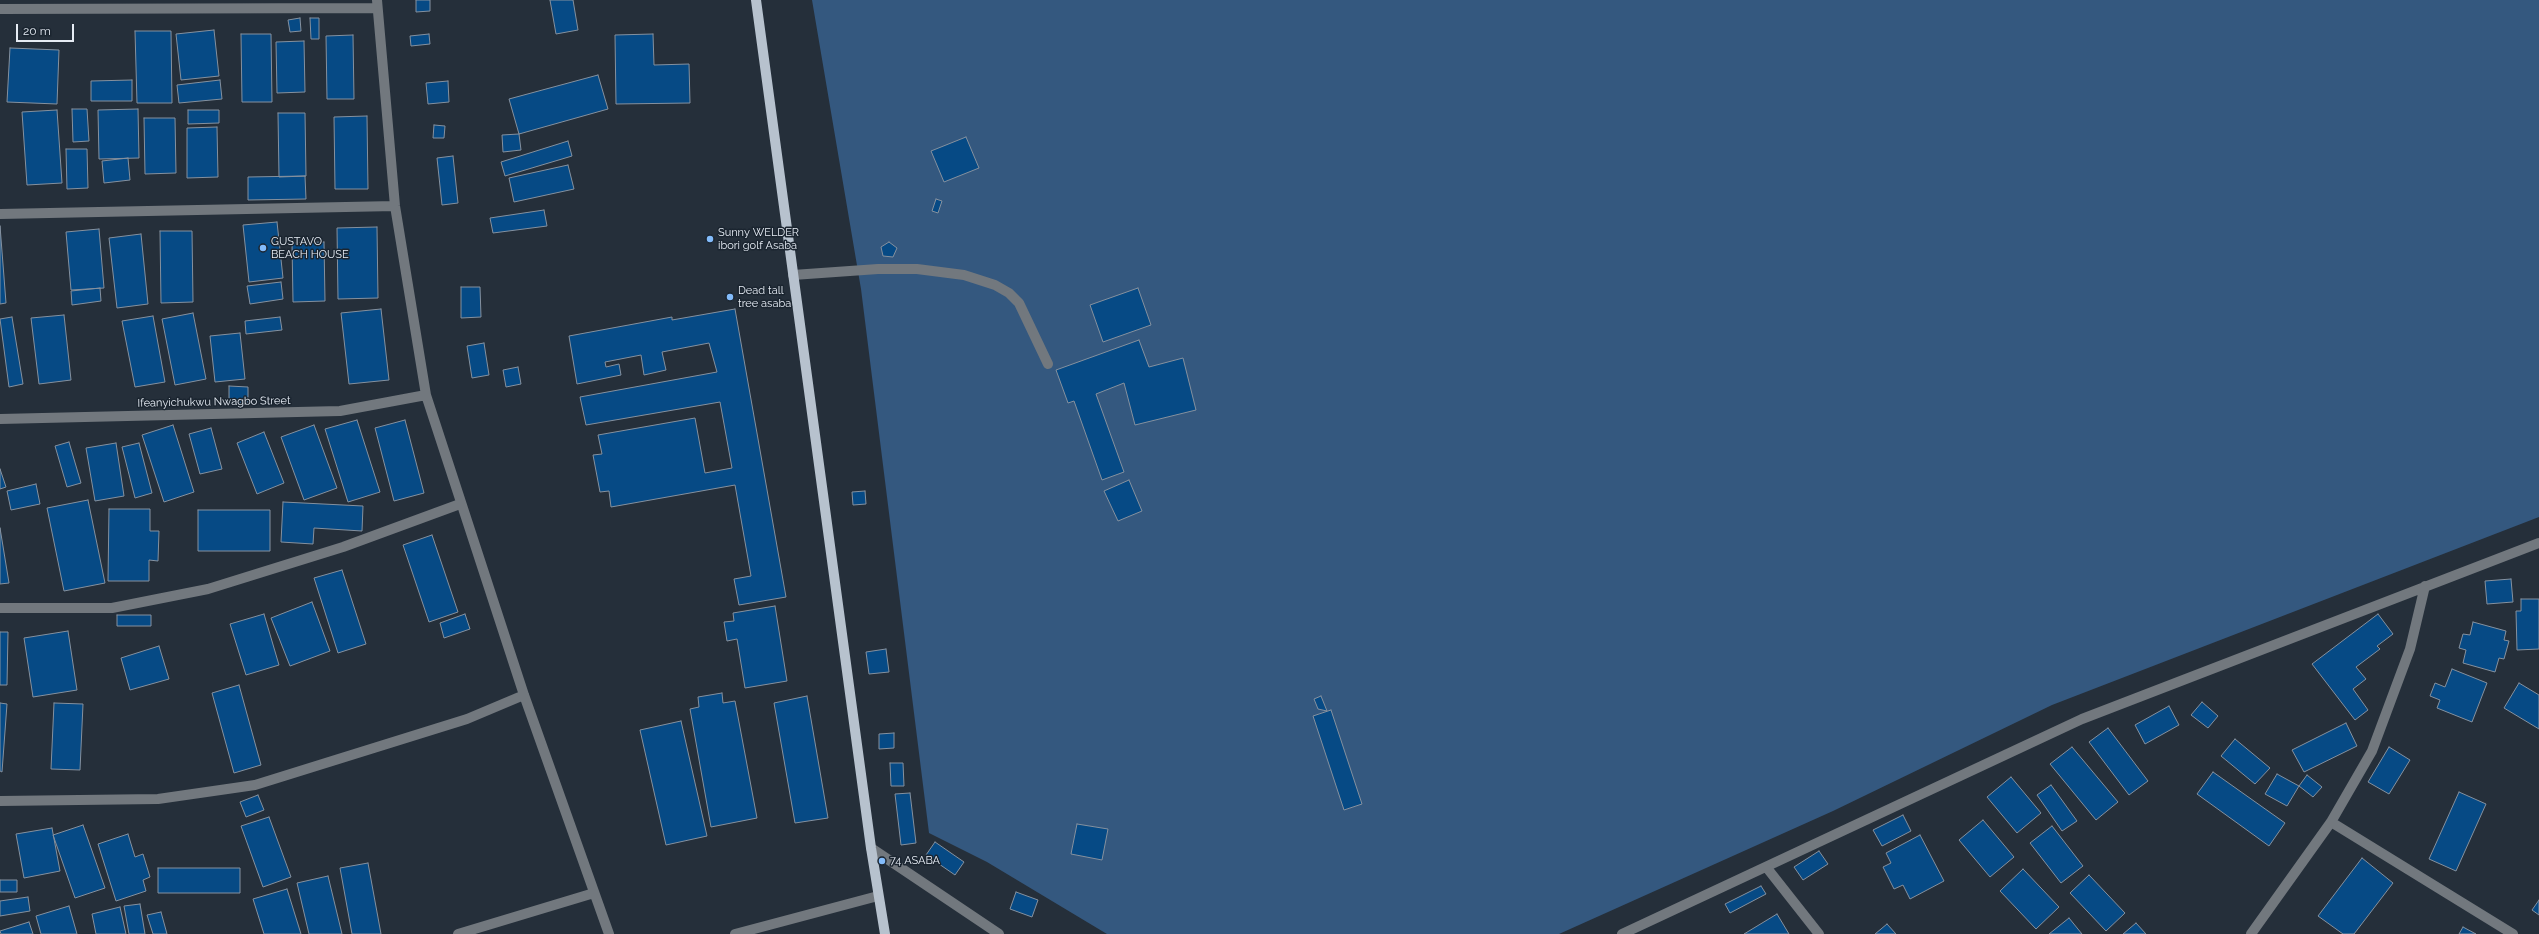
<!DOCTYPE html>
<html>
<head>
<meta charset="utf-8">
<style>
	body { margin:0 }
	#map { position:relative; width:2539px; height:934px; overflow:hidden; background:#252f3a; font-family:Raleway,sans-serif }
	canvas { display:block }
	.scale { position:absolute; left:16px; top:24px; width:58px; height:18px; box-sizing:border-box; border:2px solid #e6ecf4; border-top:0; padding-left:5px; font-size:12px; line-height:14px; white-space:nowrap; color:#e6ecf4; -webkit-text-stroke:3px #1b2530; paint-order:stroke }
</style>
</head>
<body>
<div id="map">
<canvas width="2539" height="934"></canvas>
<div class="scale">20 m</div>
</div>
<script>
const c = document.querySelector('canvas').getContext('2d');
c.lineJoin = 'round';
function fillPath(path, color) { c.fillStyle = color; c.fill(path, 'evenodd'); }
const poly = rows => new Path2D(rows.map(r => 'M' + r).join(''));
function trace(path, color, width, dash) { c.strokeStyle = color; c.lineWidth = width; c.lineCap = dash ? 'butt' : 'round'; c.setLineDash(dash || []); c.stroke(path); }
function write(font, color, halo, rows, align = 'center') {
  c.font = font + ' Raleway,sans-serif'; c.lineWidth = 3; c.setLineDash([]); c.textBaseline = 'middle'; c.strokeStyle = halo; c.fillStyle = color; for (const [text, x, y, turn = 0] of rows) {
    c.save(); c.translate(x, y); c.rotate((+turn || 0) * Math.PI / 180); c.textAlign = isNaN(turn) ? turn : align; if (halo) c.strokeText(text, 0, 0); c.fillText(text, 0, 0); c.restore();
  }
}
const green = poly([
	[812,0,2539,0,2539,517,2052,705,1833,811,1559,934,1107,934,987,862,929,833,861,289]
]);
const building = poly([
	[416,0,430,0,430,11,416,12,416,0],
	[550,0,573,0,578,30,556,34,550,0],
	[300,18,301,31,290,32,288,20,300,18],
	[310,18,319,18,319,39,311,39,310,18],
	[214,30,219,76,181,80,176,34,214,30],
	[135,31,171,31,172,103,137,103,135,31],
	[241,34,271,34,272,102,242,102,241,34],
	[429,34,430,44,411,46,410,36,429,34],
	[653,34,654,65,689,64,690,103,616,104,615,35,653,34],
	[353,35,354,99,327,99,326,36,353,35],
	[304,41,305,92,277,93,276,42,304,41],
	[10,48,59,50,57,104,7,102,10,48],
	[598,75,608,109,519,134,509,99,598,75],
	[132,80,132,101,91,101,91,81,132,80],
	[220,80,222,99,179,103,177,85,220,80],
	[448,81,449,102,428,104,426,83,448,81],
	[72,109,87,109,89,141,73,142,72,109],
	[138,109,139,158,99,159,98,110,138,109],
	[57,110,62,183,27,185,22,112,57,110],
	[188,110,219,110,219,123,188,124,188,110],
	[278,113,305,113,306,176,279,177,278,113],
	[367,116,368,189,335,189,334,117,367,116],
	[144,118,175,118,176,173,145,174,144,118],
	[434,125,445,126,444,138,433,138,434,125],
	[217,127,218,177,187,178,187,128,217,127],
	[519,134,521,150,503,152,502,135,519,134],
	[966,137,979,168,944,182,931,151,966,137],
	[568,141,572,156,505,176,501,162,568,141],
	[66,149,87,149,88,188,67,189,66,149],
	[453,156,458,203,442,205,437,158,453,156],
	[128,158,130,180,104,183,102,161,128,158],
	[568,165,574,189,514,202,509,178,568,165],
	[305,176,306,199,248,200,248,177,305,176],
	[936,199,942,201,938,213,932,211,936,199],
	[544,210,547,226,493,233,490,218,544,210],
	[277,222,283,278,249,282,243,225,277,222],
	[0,226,6,303,0,304,0,226],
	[377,227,378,298,338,299,337,228,377,227],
	[99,229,104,288,71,290,66,232,99,229],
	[160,231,192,231,193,302,161,303,160,231],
	[141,234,148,304,117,308,109,238,141,234],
	[324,242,325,301,293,302,292,243,324,242],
	[889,242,897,248,893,257,883,256,881,247,889,242],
	[281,282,283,299,250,304,247,286,281,282],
	[461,287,480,287,481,317,461,318,461,287],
	[100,288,101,301,72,305,71,291,100,288],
	[1138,288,1151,325,1103,342,1090,305,1138,288],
	[381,309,389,380,349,384,341,313,381,309],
	[735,309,786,597,739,605,734,579,751,576,735,485,611,507,609,491,600,492,593,455,602,454,598,435,695,418,705,473,732,468,720,402,586,425,580,397,717,372,709,343,662,352,666,370,644,375,641,355,605,362,606,367,619,364,621,375,577,384,569,336,672,317,672,320,735,309],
	[193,313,206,379,175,385,162,319,193,313],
	[64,315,71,380,39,384,31,318,64,315],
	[153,316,165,382,135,387,122,321,153,316],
	[12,317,23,384,9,387,0,319,12,317],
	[280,317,282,330,246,334,245,321,280,317],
	[240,333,245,379,215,382,210,336,240,333],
	[1139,340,1149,367,1183,358,1196,410,1135,425,1124,383,1096,394,1124,472,1102,480,1074,401,1068,403,1056,370,1139,340],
	[484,343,489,375,472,378,467,346,484,343],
	[518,367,521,384,506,387,503,370,518,367],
	[229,386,248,387,248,403,229,403,229,386],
	[357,420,380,492,348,502,325,429,357,420],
	[405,420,424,493,394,501,375,428,405,420],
	[173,425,194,492,164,502,142,435,173,425],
	[314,425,337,488,304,500,281,437,314,425],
	[211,428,222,469,200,474,189,434,211,428],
	[264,432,284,483,257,494,237,443,264,432],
	[69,442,81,483,67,487,55,446,69,442],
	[116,443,124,496,95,501,86,448,116,443],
	[139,443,152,493,135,498,122,447,139,443],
	[0,469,6,487,0,489,0,469],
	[1129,480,1142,511,1118,521,1104,491,1129,480],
	[36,484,40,504,11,510,7,491,36,484],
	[865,491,866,504,853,505,852,492,865,491],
	[88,500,105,583,64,591,47,508,88,500],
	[283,502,363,506,362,531,314,528,313,544,281,542,283,502],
	[109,509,150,509,150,531,159,531,158,561,149,560,149,581,108,581,109,509],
	[198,510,270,510,270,551,198,551,198,510],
	[0,528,9,583,0,584,0,528],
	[432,535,458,612,429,622,403,545,432,535],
	[342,570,366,644,338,653,314,578,342,570],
	[2511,579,2513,602,2487,604,2485,581,2511,579],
	[2521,599,2539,599,2539,649,2517,650,2516,611,2521,611,2521,599],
	[312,602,330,651,290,666,271,618,312,602],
	[775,606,787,681,745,688,737,639,727,641,724,622,734,621,733,613,775,606],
	[264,614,279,665,246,675,230,624,264,614],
	[465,614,470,629,444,638,440,623,465,614],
	[2378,614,2393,634,2377,646,2380,649,2356,667,2366,679,2353,689,2368,710,2355,720,2312,664,2378,614],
	[117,615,151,615,151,626,117,626,117,615],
	[2473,622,2506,631,2504,640,2509,641,2504,659,2499,658,2495,672,2463,663,2466,650,2459,648,2463,634,2470,635,2473,622],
	[68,631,77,690,33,697,24,638,68,631],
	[0,632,8,632,7,685,0,685,0,632],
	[159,646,169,679,130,690,121,658,159,646],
	[886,649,889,672,869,674,866,652,886,649],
	[2452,669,2487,683,2472,722,2437,708,2440,700,2430,696,2435,683,2445,687,2452,669],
	[2519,683,2539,695,2539,729,2504,708,2519,683],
	[239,685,261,765,234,773,212,693,239,685],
	[722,693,723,703,735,701,757,818,711,827,690,709,699,707,698,697,722,693],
	[807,696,828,818,795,823,774,703,807,696],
	[1321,696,1327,711,1318,709,1314,699,1321,696],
	[2202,702,2218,716,2208,728,2191,715,2202,702],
	[0,703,7,704,2,772,0,771,0,703],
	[54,703,83,704,80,770,51,769,54,703],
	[2169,706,2179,725,2145,744,2135,725,2169,706],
	[1331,710,1362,804,1344,810,1313,716,1331,710],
	[681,721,707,836,666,845,640,730,681,721],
	[2346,723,2357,746,2304,772,2292,750,2346,723],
	[2108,728,2148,781,2129,795,2089,742,2108,728],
	[894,733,894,748,879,749,879,734,894,733],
	[2235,739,2270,768,2255,784,2221,756,2235,739],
	[2072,747,2118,802,2096,820,2050,764,2072,747],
	[2389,747,2410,760,2389,794,2368,782,2389,747],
	[890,763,903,763,904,786,891,786,890,763],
	[2213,772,2285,823,2269,846,2197,794,2213,772],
	[2277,774,2299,786,2287,806,2265,794,2277,774],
	[2307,775,2322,787,2313,797,2299,786,2307,775],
	[2011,777,2041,813,2017,833,1987,797,2011,777],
	[2051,785,2077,821,2062,831,2037,795,2051,785],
	[2459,792,2486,804,2456,871,2429,859,2459,792],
	[910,793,916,843,901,845,895,794,910,793],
	[258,795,264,810,246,817,240,802,258,795],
	[1903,815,1911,831,1882,846,1873,830,1903,815],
	[269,817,291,877,263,887,241,826,269,817],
	[1983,820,2014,857,1990,877,1959,840,1983,820],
	[1077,824,1108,829,1102,860,1071,854,1077,824],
	[83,825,105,888,75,898,53,835,83,825],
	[2052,826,2083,866,2061,883,2030,843,2052,826],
	[52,828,60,871,24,878,16,834,52,828],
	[128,834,135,857,143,854,150,877,143,880,146,891,116,901,98,844,128,834],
	[1920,835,1944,881,1910,899,1903,885,1894,889,1883,867,1891,863,1886,853,1920,835],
	[935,842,964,862,955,875,926,855,935,842],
	[1819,851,1828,864,1803,880,1794,867,1819,851],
	[2362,858,2393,883,2354,934,2343,934,2318,916,2362,858],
	[368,863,381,934,352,934,340,868,368,863],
	[158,868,240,868,240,893,158,893,158,868],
	[2023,869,2059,907,2036,929,2000,891,2023,869],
	[2089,875,2125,913,2106,931,2070,893,2089,875],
	[328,876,342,934,309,934,297,883,328,876],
	[0,880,17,880,17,892,0,892,0,880],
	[1761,886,1766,894,1730,913,1725,904,1761,886],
	[287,889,301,934,264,934,253,899,287,889],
	[1016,892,1038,900,1032,917,1010,909,1016,892],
	[28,897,30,911,0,916,0,901,28,897],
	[2539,900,2539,915,2532,910,2539,900],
	[140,904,145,934,129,934,124,906,140,904],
	[69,906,77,934,41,934,36,916,69,906],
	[120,907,126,934,96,934,92,914,120,907],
	[161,912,167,934,153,934,147,915,161,912],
	[1777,914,1789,934,1744,934,1777,914],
	[2069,918,2082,934,2049,934,2069,918],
	[29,922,33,934,1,934,0,931,29,922],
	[2136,923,2146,934,2123,934,2136,923],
	[1887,924,1896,934,1875,934,1887,924],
	[2463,927,2476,934,2459,934,2463,927]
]);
const minor = poly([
	[377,0,395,206,426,395,524,695,609,934],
	[0,9,377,8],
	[0,214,395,206],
	[793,275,878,269,917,269,964,275,995,285,1009,293,1019,303,1048,364],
	[0,419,340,411,426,395],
	[0,608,112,608,208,589,343,547,460,504],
	[0,801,158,799,255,785,467,719,524,695],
	[2331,822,2513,934],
	[871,848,999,934],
	[1767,868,1819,934],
	[458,934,594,893],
	[735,934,878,896],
	[1622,934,2082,719,2539,543],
	[2251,934,2331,822,2372,751,2410,649,2425,586]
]);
const major = poly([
	[756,0,871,848,885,934]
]);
const markers = [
	[710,239,4,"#83bcfb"],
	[263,248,4,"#83bcfb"],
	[730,297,4,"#83bcfb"],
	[882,861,4,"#83bcfb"]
];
const poiNames = [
	["Sunny WELDER",718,233],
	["ibori golf Asaba",718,246],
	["GUSTAVO",271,242],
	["BEACH HOUSE",271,255],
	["Dead tall",738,291],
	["tree asaba",738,304],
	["74 ASABA",890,861]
];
const streetNames = [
	["Ifeanyichukwu Nwagbo Street",214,402,-1]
];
fillPath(green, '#34587f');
fillPath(building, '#064a85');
trace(building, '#85919f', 1);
trace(minor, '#72787e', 10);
trace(major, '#b7c2ce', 10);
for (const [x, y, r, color] of markers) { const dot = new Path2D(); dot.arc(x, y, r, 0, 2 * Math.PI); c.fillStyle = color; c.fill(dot); trace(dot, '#1b2530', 1.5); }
write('11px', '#e6ecf4', '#1b2530', poiNames, 'left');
write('11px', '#e6ecf4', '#1b2530', streetNames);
</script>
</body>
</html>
